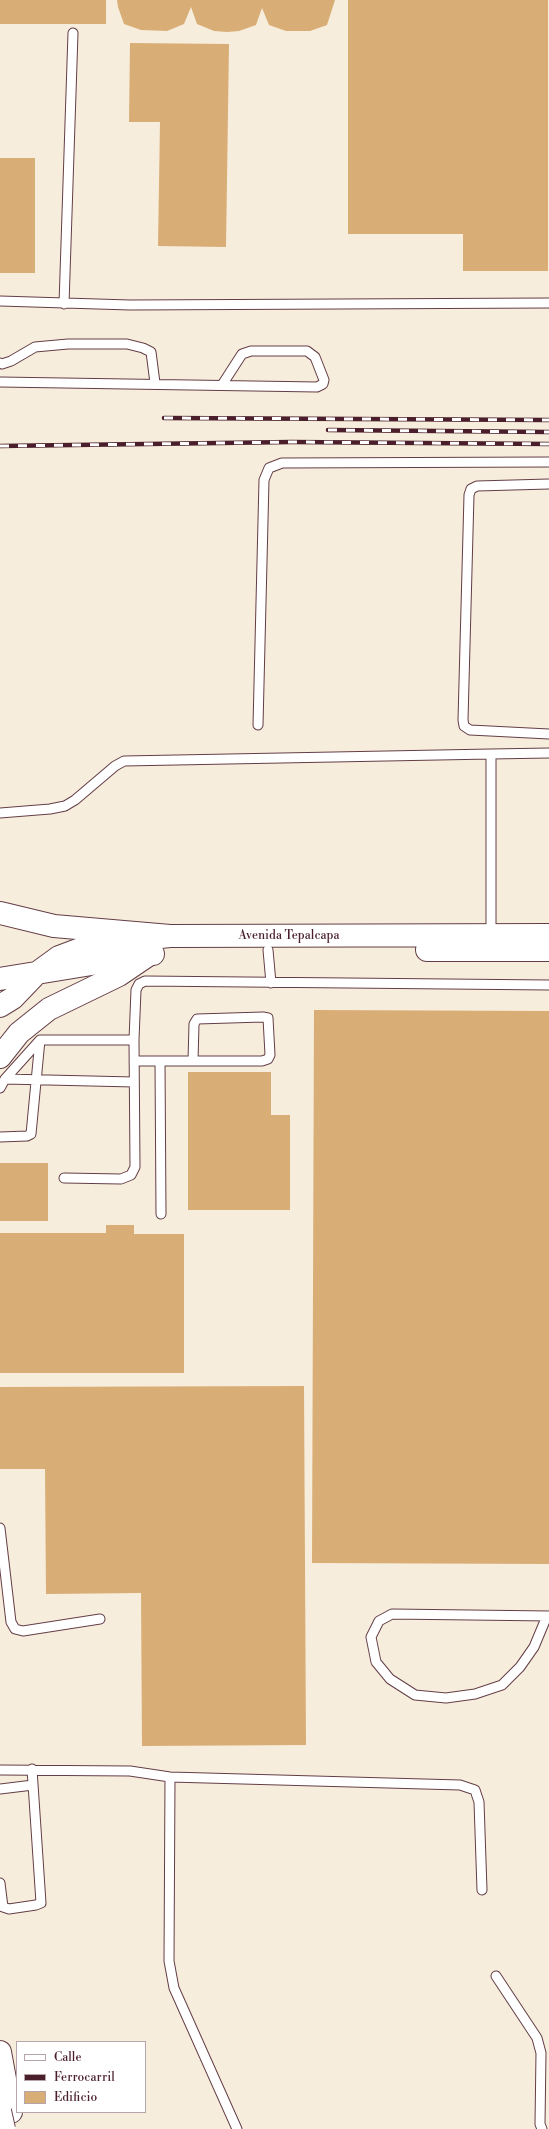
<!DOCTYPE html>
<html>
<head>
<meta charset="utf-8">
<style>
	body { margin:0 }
	#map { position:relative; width:549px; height:2129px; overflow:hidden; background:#f7eddc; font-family:"Libre Bodoni",serif }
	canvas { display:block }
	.legend { position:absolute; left:16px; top:2041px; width:130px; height:72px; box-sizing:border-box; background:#fff; border:1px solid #b7a5aa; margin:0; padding:5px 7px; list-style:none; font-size:12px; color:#4a1f2b }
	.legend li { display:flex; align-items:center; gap:8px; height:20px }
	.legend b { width:20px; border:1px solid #b7a5aa }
</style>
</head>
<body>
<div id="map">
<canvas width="549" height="2129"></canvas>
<ul class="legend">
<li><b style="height:5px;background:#fff"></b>Calle</li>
<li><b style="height:5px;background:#4a1f2b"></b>Ferrocarril</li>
<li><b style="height:11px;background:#d9ad76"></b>Edificio</li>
</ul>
</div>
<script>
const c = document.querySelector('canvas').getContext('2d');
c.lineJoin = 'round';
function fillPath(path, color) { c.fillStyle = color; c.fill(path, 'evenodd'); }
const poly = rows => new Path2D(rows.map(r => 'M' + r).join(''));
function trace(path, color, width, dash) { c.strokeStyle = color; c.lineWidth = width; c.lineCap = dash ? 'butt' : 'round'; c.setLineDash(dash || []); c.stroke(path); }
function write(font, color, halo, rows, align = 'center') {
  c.font = font + ' "Libre Bodoni",serif'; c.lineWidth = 4; c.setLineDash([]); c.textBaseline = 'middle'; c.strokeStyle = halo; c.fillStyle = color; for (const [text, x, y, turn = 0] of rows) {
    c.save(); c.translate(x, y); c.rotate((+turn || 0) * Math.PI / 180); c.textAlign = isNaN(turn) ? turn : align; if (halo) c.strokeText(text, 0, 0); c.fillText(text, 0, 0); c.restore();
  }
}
const building = poly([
	[0,0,106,0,106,24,0,24],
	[117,0,335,0,327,25,310,31,286,31,269,25,262,8,256,25,239,31,227,32,214,31,197,24,191,7,184,24,167,31,141,30,124,24,118,7],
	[348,0,548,0,548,271,463,271,463,234,348,234],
	[130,43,229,44,226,247,158,246,160,122,129,122],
	[0,158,35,158,35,273,0,273],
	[314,1010,549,1011,549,1564,312,1563],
	[188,1072,271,1072,271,1115,290,1115,290,1210,188,1210],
	[0,1163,48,1163,48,1221,0,1221],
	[106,1225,134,1225,134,1234,184,1234,184,1373,0,1373,0,1233,106,1233],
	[304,1386,306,1745,142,1746,141,1593,46,1594,45,1469,0,1469,0,1387]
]);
const lane = poly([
	[0,301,130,305,549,303],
	[64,304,73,33],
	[0,363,2,364,11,361,35,347,68,344,127,344,143,348,151,352,155,383],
	[0,382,317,387,323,384,324,380,315,357,307,351,251,351,242,354,222,385],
	[549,484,477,486,471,489,469,495,463,720,464,726,470,730,549,734],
	[258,725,264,480,269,468,282,463,549,462],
	[0,813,50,809,65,806,75,800,115,766,124,761,491,754],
	[491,935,491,754,549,753],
	[268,950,271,983],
	[134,1061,262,1061,268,1059,270,1055,268,1018,263,1017,197,1019,194,1024,193,1061],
	[160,1061,161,1214],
	[5,1079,134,1082],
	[0,1088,5,1079,40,1040,134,1040],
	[0,1137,27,1136,31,1134,40,1040],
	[64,1178,121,1179,131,1175,135,1167,134,1040,136,990,139,984,145,981,549,985],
	[0,1528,11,1622,15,1629,23,1631,100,1619],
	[547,1616,534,1647,520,1667,502,1685,475,1694,446,1698,415,1695,390,1679,376,1662,371,1637,379,1621,392,1614,549,1616],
	[0,1770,130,1771,170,1777,460,1785,475,1790,479,1802,482,1890],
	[170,1777,169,1961,174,1988,237,2129],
	[0,1789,33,1785],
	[0,1883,3,1907,9,1909,36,1905,41,1903,32,1769],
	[496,1976,537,2038,541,2053,540,2124,542,2129]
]);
const secondary = poly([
	[427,950,549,950],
	[0,979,153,954],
	[0,1006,13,998,37,973,59,957,83,948,121,941,170,936,549,935]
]);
const primary = poly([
	[0,913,54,926,170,936],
	[0,1057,19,1033,49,1009,119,975,150,954],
	[0,2052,11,2112]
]);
const highway = poly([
	[0,2119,7,2093]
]);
const rail = poly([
	[164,418,549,420],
	[328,430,549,432],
	[0,446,292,442,549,444]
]);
const highwayBridge = poly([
	[0,2111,4,2129]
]);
const streetNames = [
	["Avenida Tepalcapa",289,936]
];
fillPath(building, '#d9ad76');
trace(lane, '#643e46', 11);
trace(secondary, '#643e46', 24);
trace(primary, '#643e46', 24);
trace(highway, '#643e46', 24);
trace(lane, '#fff', 9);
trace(secondary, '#fff', 22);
trace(primary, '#fff', 22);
trace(highway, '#fff', 22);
trace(rail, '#4a1f2b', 4.5);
trace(rail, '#fff', 3, [9]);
trace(highwayBridge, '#643e46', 24, []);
trace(highwayBridge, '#fff', 22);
write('12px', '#4a1f2b', '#fff', streetNames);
</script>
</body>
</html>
